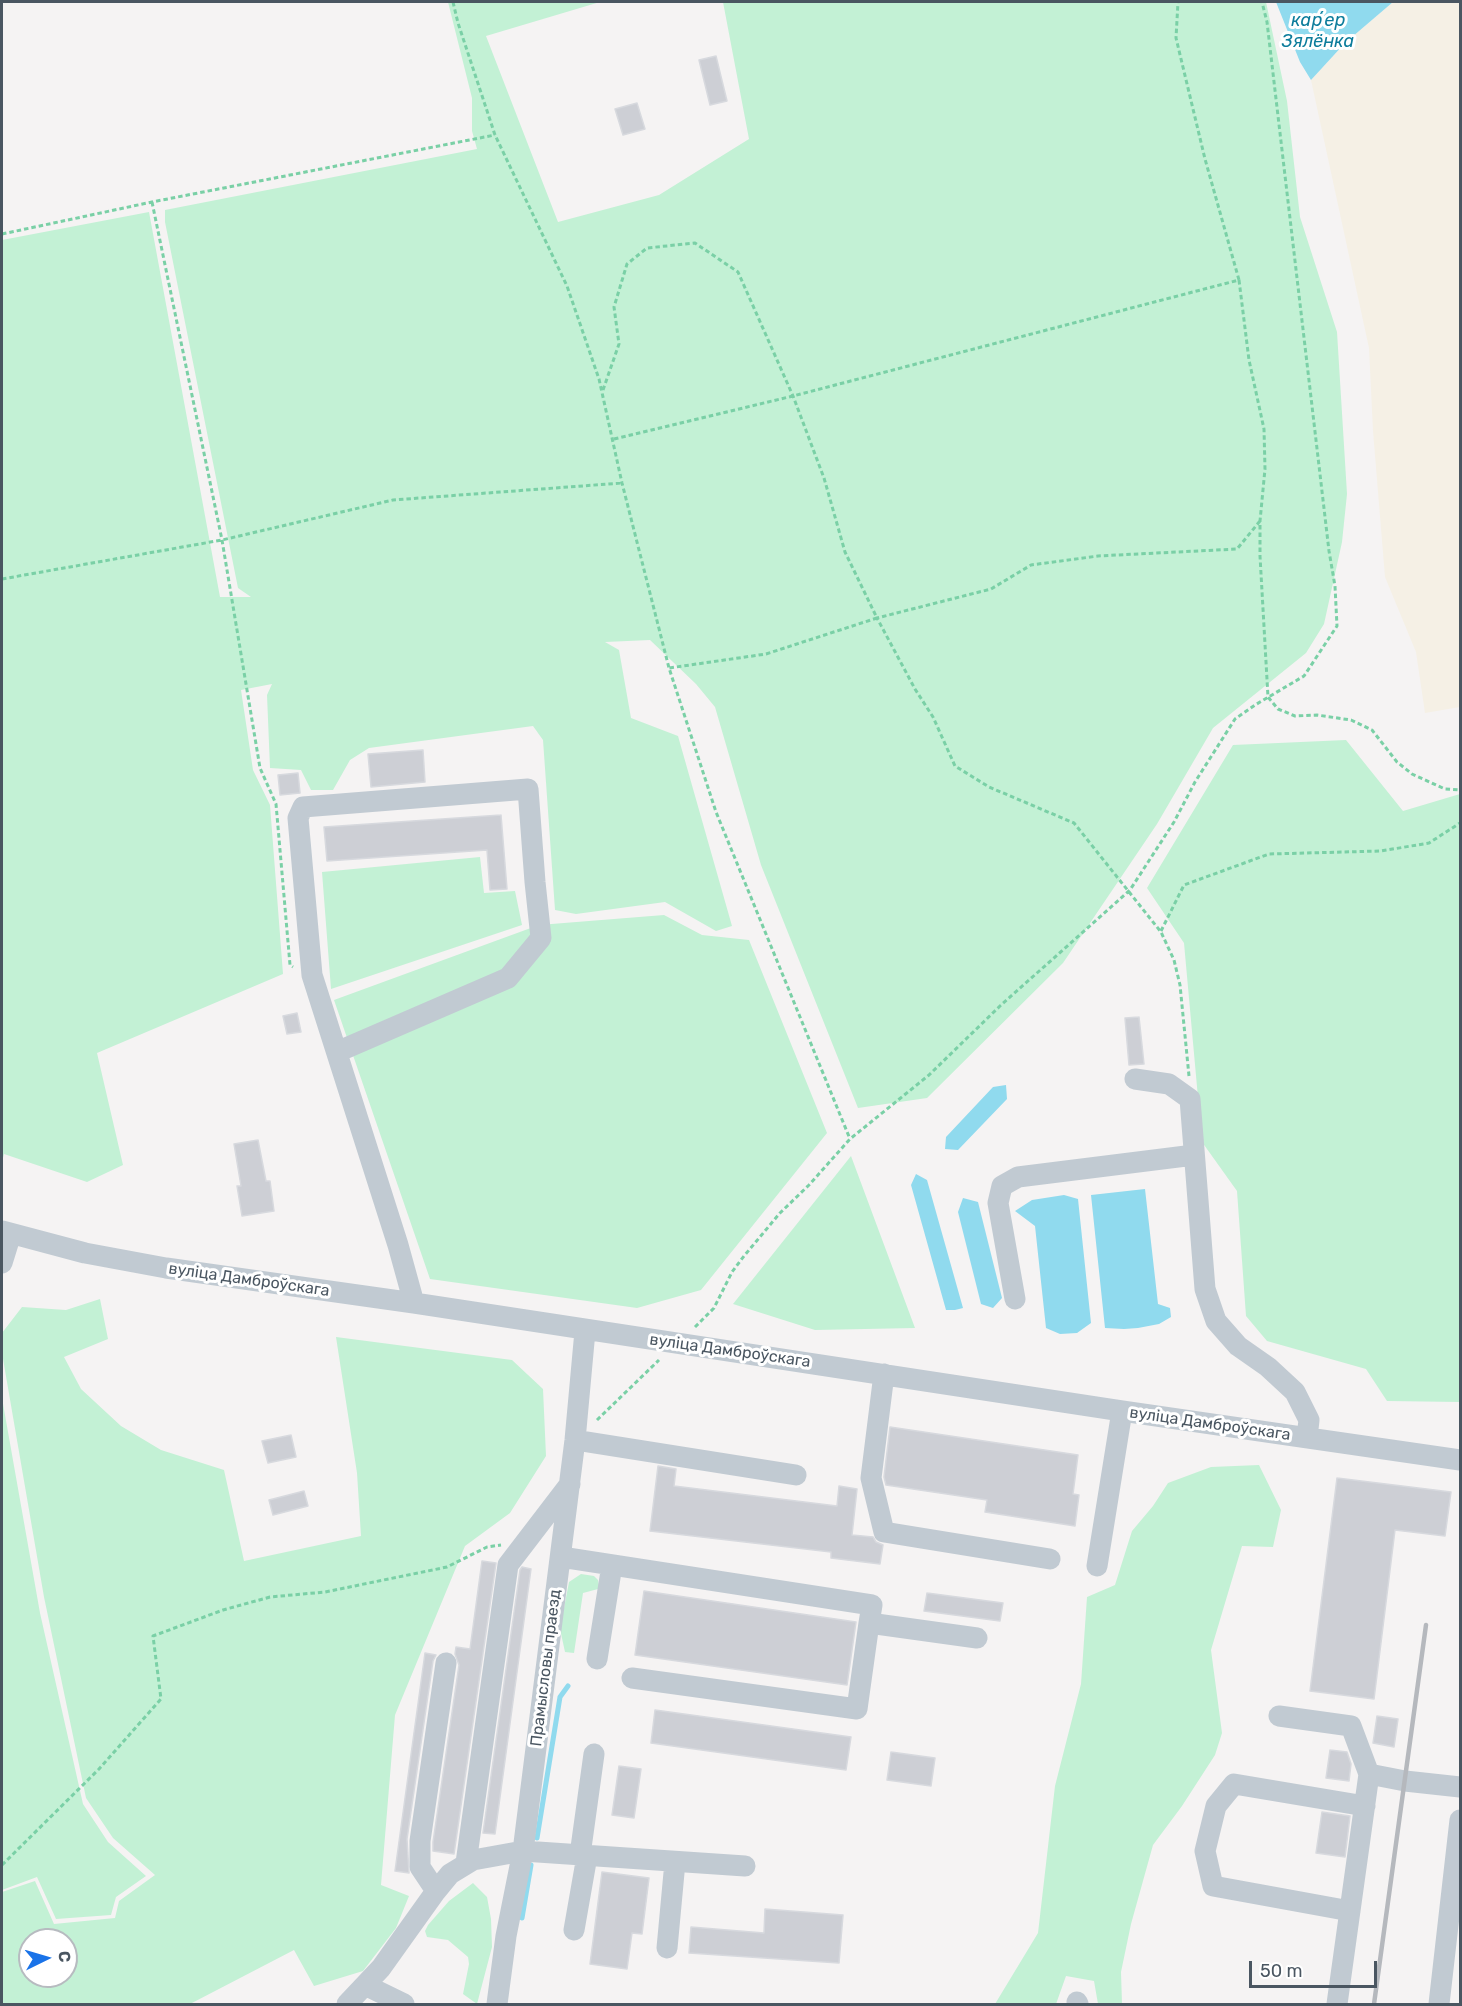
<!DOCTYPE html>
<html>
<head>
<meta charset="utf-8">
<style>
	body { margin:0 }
	#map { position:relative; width:1462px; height:2006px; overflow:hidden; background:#f5f3f3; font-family:Rubik,sans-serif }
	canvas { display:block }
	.frame { position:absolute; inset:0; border:3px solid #4a5661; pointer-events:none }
	.north { position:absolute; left:18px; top:1928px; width:60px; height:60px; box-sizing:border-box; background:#fff; border:2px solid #b7bbc0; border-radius:50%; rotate:85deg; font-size:16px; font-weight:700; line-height:24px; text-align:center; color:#4a5661 }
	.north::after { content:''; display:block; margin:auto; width:21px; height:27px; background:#1a73e8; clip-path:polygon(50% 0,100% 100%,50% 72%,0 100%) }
	.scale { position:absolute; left:1249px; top:1961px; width:128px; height:27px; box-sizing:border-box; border:3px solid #4a5661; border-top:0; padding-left:8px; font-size:18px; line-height:21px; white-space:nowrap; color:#4a5661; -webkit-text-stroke:4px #fff; paint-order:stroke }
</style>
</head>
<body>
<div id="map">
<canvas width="1462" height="2006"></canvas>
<div class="frame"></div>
<div class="north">С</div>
<div class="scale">50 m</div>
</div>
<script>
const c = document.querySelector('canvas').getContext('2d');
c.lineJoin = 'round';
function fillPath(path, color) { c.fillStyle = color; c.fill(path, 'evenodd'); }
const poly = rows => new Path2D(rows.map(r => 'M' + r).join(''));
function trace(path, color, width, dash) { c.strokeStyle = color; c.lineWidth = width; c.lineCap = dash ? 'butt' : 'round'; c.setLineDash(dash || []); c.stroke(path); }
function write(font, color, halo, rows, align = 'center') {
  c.font = font + ' Rubik,sans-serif'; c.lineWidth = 6; c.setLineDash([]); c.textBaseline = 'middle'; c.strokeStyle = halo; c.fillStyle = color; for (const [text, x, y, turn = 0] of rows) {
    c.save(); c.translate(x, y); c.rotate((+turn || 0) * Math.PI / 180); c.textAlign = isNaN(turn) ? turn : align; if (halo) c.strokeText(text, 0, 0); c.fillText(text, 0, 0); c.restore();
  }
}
const green = poly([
	[448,2,600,2,486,36,558,222,659,195,749,139,723,2,1266,2,1287,101,1300,217,1337,332,1347,494,1342,542,1324,624,1306,653,1213,728,1157,824,1063,963,927,1098,858,1108,761,865,715,707,696,684,650,640,605,642,619,650,631,718,678,736,732,926,716,931,665,902,576,914,555,910,543,740,533,726,369,748,350,760,333,790,311,790,301,770,270,768,267,695,272,684,241,690,253,770,270,805,283,974,97,1053,123,1165,87,1182,4,1154,2,1162,2,240,149,212,220,597,251,597,238,588,165,222,165,210,477,149,472,131,472,98],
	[1346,740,1403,811,1460,794,1460,1402,1387,1401,1366,1369,1267,1341,1246,1316,1237,1191,1202,1142,1184,943,1147,888,1233,745],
	[480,857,484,893,515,891,522,925,331,989,322,872],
	[664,915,702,935,749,940,827,1133,701,1290,637,1308,430,1279,334,1000,539,925],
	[851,1156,915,1328,815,1330,733,1304],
	[100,1299,108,1339,64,1357,81,1389,121,1426,161,1450,224,1470,244,1561,361,1536,357,1473,336,1337,512,1360,543,1389,546,1456,510,1513,465,1546,395,1715,381,1885,409,1896,396,1928,363,1971,314,1986,294,1950,190,2004,2,2004,2,1892,35,1881,54,1924,115,1918,119,1901,155,1875,113,1838,86,1798,44,1597,2,1353,2,1333,22,1307,66,1310],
	[30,1940,66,1940,66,1976,30,1976],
	[2,1398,40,1613,83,1804,108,1842,146,1876,116,1897,111,1915,56,1919,37,1877,2,1890],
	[1259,1465,1281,1510,1273,1547,1242,1546,1211,1650,1222,1733,1215,1755,1182,1806,1153,1845,1131,1924,1121,1972,1122,2004,1098,2004,1094,1981,1066,1976,1056,2004,995,2004,1038,1933,1055,1786,1081,1684,1087,1597,1115,1585,1132,1531,1153,1506,1168,1483,1211,1467],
	[581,1574,594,1576,598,1580,599,1585,598,1589,583,1593,574,1653,565,1652,560,1629,569,1582],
	[473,1883,487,1897,491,1919,492,1947,477,2004,463,1994,469,1964,468,1957,448,1940,427,1937,425,1931,428,1925,449,1901]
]);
const sand = poly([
	[1393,2,1460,2,1460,707,1425,713,1416,652,1385,577,1373,431,1369,348,1311,80,1345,43]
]);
const water = poly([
	[1276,2,1393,2,1345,43,1311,80,1300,62],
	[1006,1085,1007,1099,958,1150,945,1149,946,1137,993,1087],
	[916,1174,927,1180,963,1308,955,1310,946,1310,911,1185],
	[1145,1189,1158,1304,1170,1308,1171,1317,1159,1324,1138,1328,1124,1329,1105,1328,1091,1195],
	[1064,1195,1078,1199,1091,1323,1077,1333,1060,1334,1046,1328,1035,1226,1015,1211,1032,1200],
	[963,1198,978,1202,1002,1298,993,1308,981,1304,958,1212]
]);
const stream = poly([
	[537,1838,560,1697,568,1686],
	[522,1918,531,1865]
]);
const building = poly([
	[716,56,727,101,710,105,699,60,716,56],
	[637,103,645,129,623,135,615,109,637,103],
	[423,750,425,782,371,787,368,754,423,750],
	[298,773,300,793,280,795,278,775,298,773],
	[501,815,507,889,490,890,487,850,327,861,324,827,501,815],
	[297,1013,301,1032,287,1034,283,1016,297,1013],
	[1139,1017,1144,1064,1129,1065,1125,1018,1139,1017],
	[258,1140,266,1181,270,1181,274,1211,242,1216,237,1186,241,1186,234,1144,258,1140],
	[890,1427,1078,1455,1073,1494,1079,1495,1075,1526,985,1512,987,1500,886,1485,884,1477,890,1427],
	[291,1435,296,1457,268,1463,262,1441,291,1435],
	[658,1466,676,1469,674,1486,837,1506,839,1486,857,1489,852,1535,873,1537,876,1542,883,1545,880,1564,831,1558,831,1552,650,1531,658,1466],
	[1337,1478,1451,1492,1445,1536,1395,1530,1374,1699,1310,1691,1337,1478],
	[304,1491,308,1506,273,1515,269,1500,304,1491],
	[482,1561,496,1563,454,1854,433,1851,433,1842,459,1665,455,1654,456,1647,470,1649,482,1561],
	[522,1567,531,1569,495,1834,483,1833,520,1570,522,1567],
	[644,1591,856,1622,847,1685,635,1655,644,1591],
	[927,1593,1003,1603,1000,1621,924,1611,927,1593],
	[425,1653,436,1655,433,1661,407,1839,409,1873,395,1871,425,1653],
	[655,1710,851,1737,846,1770,651,1743,655,1710],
	[1377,1716,1398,1719,1394,1747,1373,1743,1377,1716],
	[1330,1750,1347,1752,1351,1764,1349,1781,1326,1778,1330,1750],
	[891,1752,935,1758,931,1786,887,1780,891,1752],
	[619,1766,641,1769,634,1818,612,1815,619,1766],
	[1322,1812,1350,1816,1345,1857,1316,1853,1322,1812],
	[602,1872,649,1878,642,1934,632,1933,627,1969,590,1964,602,1872],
	[765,1909,843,1915,839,1963,689,1953,691,1927,764,1933,765,1909]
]);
const path = poly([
	[453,2,458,23,495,135,567,286,599,379,622,483,669,668,716,812,850,1139],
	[152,202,222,540,260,768,276,804,290,965,293,967],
	[2,234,152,202,495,135],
	[1239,280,1249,360,1264,429,1265,469,1260,521,1260,556,1268,697,1278,709,1295,716,1317,715,1351,720,1372,730,1397,762,1412,774,1445,789,1460,790],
	[603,390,619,344,614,307,627,264,647,248,695,243,738,272,793,396,824,478,845,552,877,618,766,654,669,668],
	[614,439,793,396,1239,280,1205,159,1176,38,1178,2],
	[2,579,222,540,393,500,622,483],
	[1161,931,1184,885,1269,854,1381,851,1429,843,1460,823],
	[1189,1076,1180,985,1174,960,1161,932,1074,823,989,787,955,766,933,717,915,689,877,618,991,589,1031,565,1098,556,1237,549,1260,521],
	[695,1327,714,1308,732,1272,744,1256,780,1213,809,1185,850,1139,929,1075,1000,1006,1130,890,1174,822,1195,782,1235,719,1255,705,1304,676,1337,626,1335,586,1329,551,1267,22,1262,2],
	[597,1420,659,1360],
	[2,1865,99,1769,161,1699,153,1636,223,1610,270,1597,325,1592,447,1567,487,1547,501,1545]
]);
const minor = poly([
	[337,1052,508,978,541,938,535,882,528,789,303,807,298,818,312,975,398,1245,414,1303],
	[1135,1079,1169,1084,1190,1099,1205,1289,1216,1321,1238,1346,1268,1367,1295,1392,1309,1420,1307,1438],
	[2,1231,85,1253,166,1268,414,1303,1122,1411,1460,1460],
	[2,1263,11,1234],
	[1015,1299,998,1203,1002,1186,1018,1177,1194,1155],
	[884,1374,871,1478,884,1532,1050,1559],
	[575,1440,796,1475],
	[561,1557,872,1605,869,1623,977,1638],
	[1097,1566,1122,1411],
	[597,1659,612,1565],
	[632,1678,857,1709,869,1623],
	[1279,1716,1351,1726,1369,1774,1405,1781,1460,1787],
	[580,1855,594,1754],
	[466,1863,508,1565,570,1484],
	[436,1891,420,1867,420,1841,446,1663],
	[1350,1911,1213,1886,1205,1851,1216,1806,1234,1784,1365,1806],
	[574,1930,587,1856],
	[667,1948,675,1862],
	[365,1985,404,2004],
	[1077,2002,1078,2004],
	[347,2004,381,1968,436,1891,450,1874,473,1860,523,1851,745,1866],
	[497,2004,506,1936,523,1851,575,1440,585,1331],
	[1337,2004,1369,1774],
	[1439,2004,1460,1820]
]);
const rail = poly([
	[1374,2004,1426,1625]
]);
const streetNames = [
	["вуліца Дамброўскага",249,1280,8],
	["вуліца Дамброўскага",730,1351,8],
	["вуліца Дамброўскага",1210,1424,8],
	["Прамысловы праезд",546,1668,-83]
];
const waterNames = [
	["карʼер",1318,21],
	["Зялёнка",1318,42]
];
fillPath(green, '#c3f1d5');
fillPath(sand, '#f5f0e5');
fillPath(water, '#90daee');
trace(stream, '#90daee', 5);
fillPath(building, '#cdcfd5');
trace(building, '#d7d9de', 1.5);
trace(path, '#7ad0a6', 3, [4.5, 3]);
trace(minor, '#c1cad2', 21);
trace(rail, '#b5b8bd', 4.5);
write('16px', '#4a5661', '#fff', streetNames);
write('italic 18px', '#0c7c9b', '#fff', waterNames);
</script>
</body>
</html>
